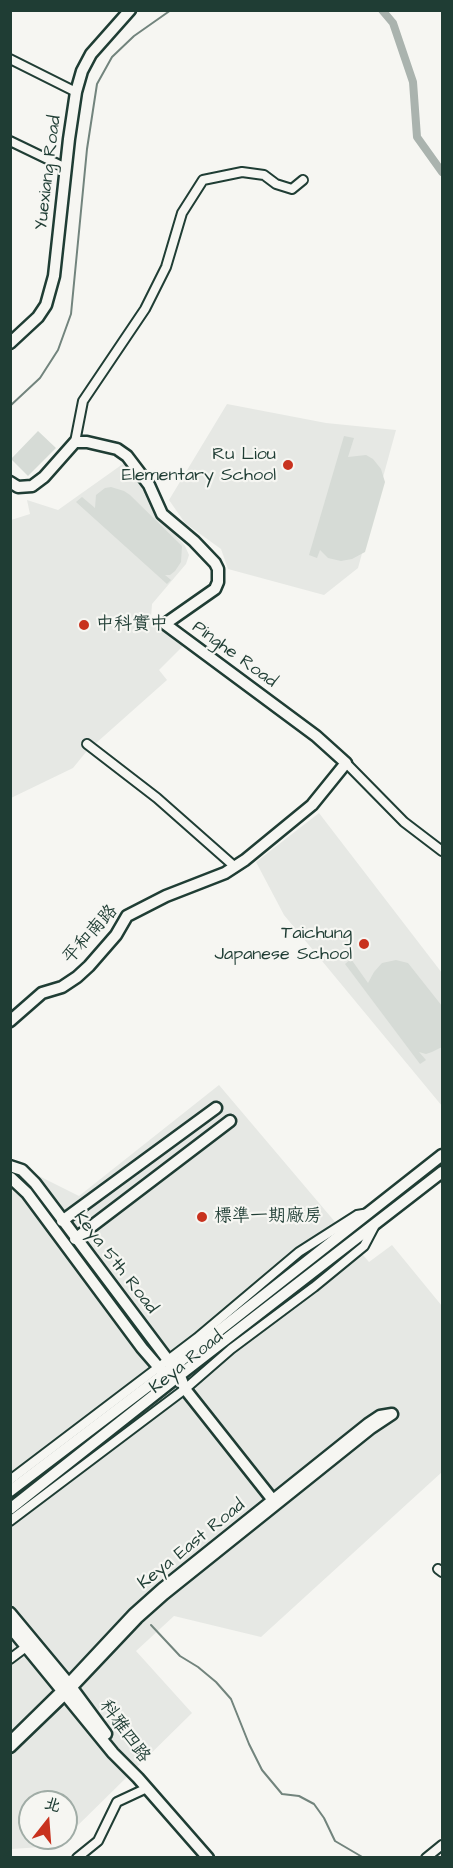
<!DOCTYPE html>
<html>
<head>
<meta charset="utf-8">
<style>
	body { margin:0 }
	#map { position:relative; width:453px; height:1868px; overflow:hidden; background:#f6f6f2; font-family:"Architects Daughter","LXGW WenKai TC",sans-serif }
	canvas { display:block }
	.frame { position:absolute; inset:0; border:12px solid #1f3d34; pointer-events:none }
	.north { position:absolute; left:18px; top:1790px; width:60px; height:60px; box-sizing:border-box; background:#f6f6f2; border:2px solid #a0aca6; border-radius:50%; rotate:17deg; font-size:16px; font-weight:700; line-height:24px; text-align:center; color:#1f3d34 }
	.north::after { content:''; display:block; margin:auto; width:21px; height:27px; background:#c8321e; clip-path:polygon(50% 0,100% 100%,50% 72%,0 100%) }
</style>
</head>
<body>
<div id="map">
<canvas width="453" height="1868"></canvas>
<div class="frame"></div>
<div class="north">北</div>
</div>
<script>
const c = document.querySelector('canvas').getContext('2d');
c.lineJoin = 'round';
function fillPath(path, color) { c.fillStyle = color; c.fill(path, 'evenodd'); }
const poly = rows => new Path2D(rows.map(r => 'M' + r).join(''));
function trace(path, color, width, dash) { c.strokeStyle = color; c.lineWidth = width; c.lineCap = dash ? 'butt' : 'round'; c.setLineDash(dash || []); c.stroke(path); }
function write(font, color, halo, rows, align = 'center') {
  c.font = font + ' "Architects Daughter","LXGW WenKai TC",sans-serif'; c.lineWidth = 4.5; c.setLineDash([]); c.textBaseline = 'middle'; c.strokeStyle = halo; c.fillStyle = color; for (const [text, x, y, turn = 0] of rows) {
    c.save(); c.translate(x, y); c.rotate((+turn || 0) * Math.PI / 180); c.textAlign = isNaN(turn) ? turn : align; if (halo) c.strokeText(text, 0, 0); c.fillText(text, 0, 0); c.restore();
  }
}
const built = poly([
	[227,404,326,423,396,430,358,568,324,595,228,569,221,549,185,523,169,500],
	[127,461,139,474,161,519,185,546,189,555,186,564,152,604,151,618,183,646,159,670,167,680,86,752,73,768,11,798,11,520,30,514,27,500,58,510],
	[319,813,442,973,442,1106,284,915,256,862],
	[219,1085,369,1262,392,1245,442,1306,442,1472,261,1637,174,1616,136,1651,192,1713,66,1837,66,1802,30,1802,30,1838,65,1838,57,1846,11,1849,11,1162,79,1196]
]);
const green = poly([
	[38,431,56,448,28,476,11,459],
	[344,436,354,438,348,457,366,455,373,459,381,469,385,482,365,552,352,559,341,561,328,558,320,550,317,558,309,555],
	[111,487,124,491,130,495,182,546,181,562,175,571,170,575,165,575,171,580,167,584,76,502,82,497,95,508,96,495,105,488],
	[351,959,368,983,374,972,382,963,396,960,408,963,442,1006,442,1047,432,1052,426,1054,419,1052,426,1060,420,1064,345,964]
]);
const stream = poly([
	[10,406,40,378,58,350,71,314,87,149,97,84,112,57,134,36,171,10],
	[151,1625,180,1656,198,1667,216,1682,231,1699,249,1744,262,1770,282,1794,299,1796,314,1804,324,1818,335,1841,364,1858]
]);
const canal = poly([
	[382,10,393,23,413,82,417,137,442,172]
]);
const street = poly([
	[10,59,76,92],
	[10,141,66,168],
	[75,442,83,401,145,309,166,267,182,213,203,180,242,172,264,175,276,184,292,189,303,180],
	[87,744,157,798,234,866],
	[346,763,404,822,442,851],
	[10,1480,197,1338,299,1252,357,1215,369,1213],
	[10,1521,185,1389,231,1349,314,1287,364,1246,374,1227],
	[438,1569,442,1572],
	[10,1659,26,1647],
	[77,1858,98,1841,117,1802,147,1788],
	[426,1858,442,1845]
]);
const secondary = poly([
	[10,343,38,317,46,305,54,276,69,139,76,92,82,71,91,54,130,10],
	[10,482,18,487,32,486,44,477,75,442,87,442,117,449,127,456,149,485,162,514,194,541,215,563,218,569,218,582,215,589,165,624,316,736,346,763,312,805,245,860,225,873,166,896,127,916,116,935,89,966,77,977,62,987,42,993,10,1021],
	[10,1166,22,1170,35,1183,180,1376,185,1389,276,1504],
	[11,1178,27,1193,142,1348,168,1378],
	[62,1221,216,1108],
	[75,1239,230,1121],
	[10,1491,164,1374,442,1155],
	[10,1509,172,1381,442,1172],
	[10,1613,69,1684,106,1734],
	[10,1627,113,1753,138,1778,208,1858],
	[10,1742,62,1691,134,1614,162,1589,368,1424,380,1416,392,1414,371,1428,164,1594,137,1618,65,1694,10,1747]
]);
const markers = [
	[288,465,6,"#c8321e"],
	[84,625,6,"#c8321e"],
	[364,944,6,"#c8321e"],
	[202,1217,6,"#c8321e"]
];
const streetNames = [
	["Yuexiang Road",49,173,-83],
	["Pinghe Road",234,655,36],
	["平和南路",91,935,-48],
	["Keya 5th Road",115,1263,52],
	["Keya Road",187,1363,-39],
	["Keya East Road",192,1545,-39],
	["科雅四路",124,1732,54]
];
const poiNames = [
	["Ru Liou",276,455],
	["Elementary School",276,476],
	["中科實中",96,625,"left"],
	["Taichung",352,934],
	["Japanese School",352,955],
	["標準一期廠房",214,1217,"left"]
];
fillPath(built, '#e6e8e4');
fillPath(green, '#d6dbd6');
trace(stream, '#72847d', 2);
trace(canal, '#aab3ae', 8);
trace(street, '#1f3d34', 12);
trace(secondary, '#1f3d34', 15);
trace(street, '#f6f6f2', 8);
trace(secondary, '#f6f6f2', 10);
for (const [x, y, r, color] of markers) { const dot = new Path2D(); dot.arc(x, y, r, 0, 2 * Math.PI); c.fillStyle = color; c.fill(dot); trace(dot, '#f6f6f2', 2); }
write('18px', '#1f3d34', '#f6f6f2', streetNames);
write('18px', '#1f3d34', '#f6f6f2', poiNames, 'right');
</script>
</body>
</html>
